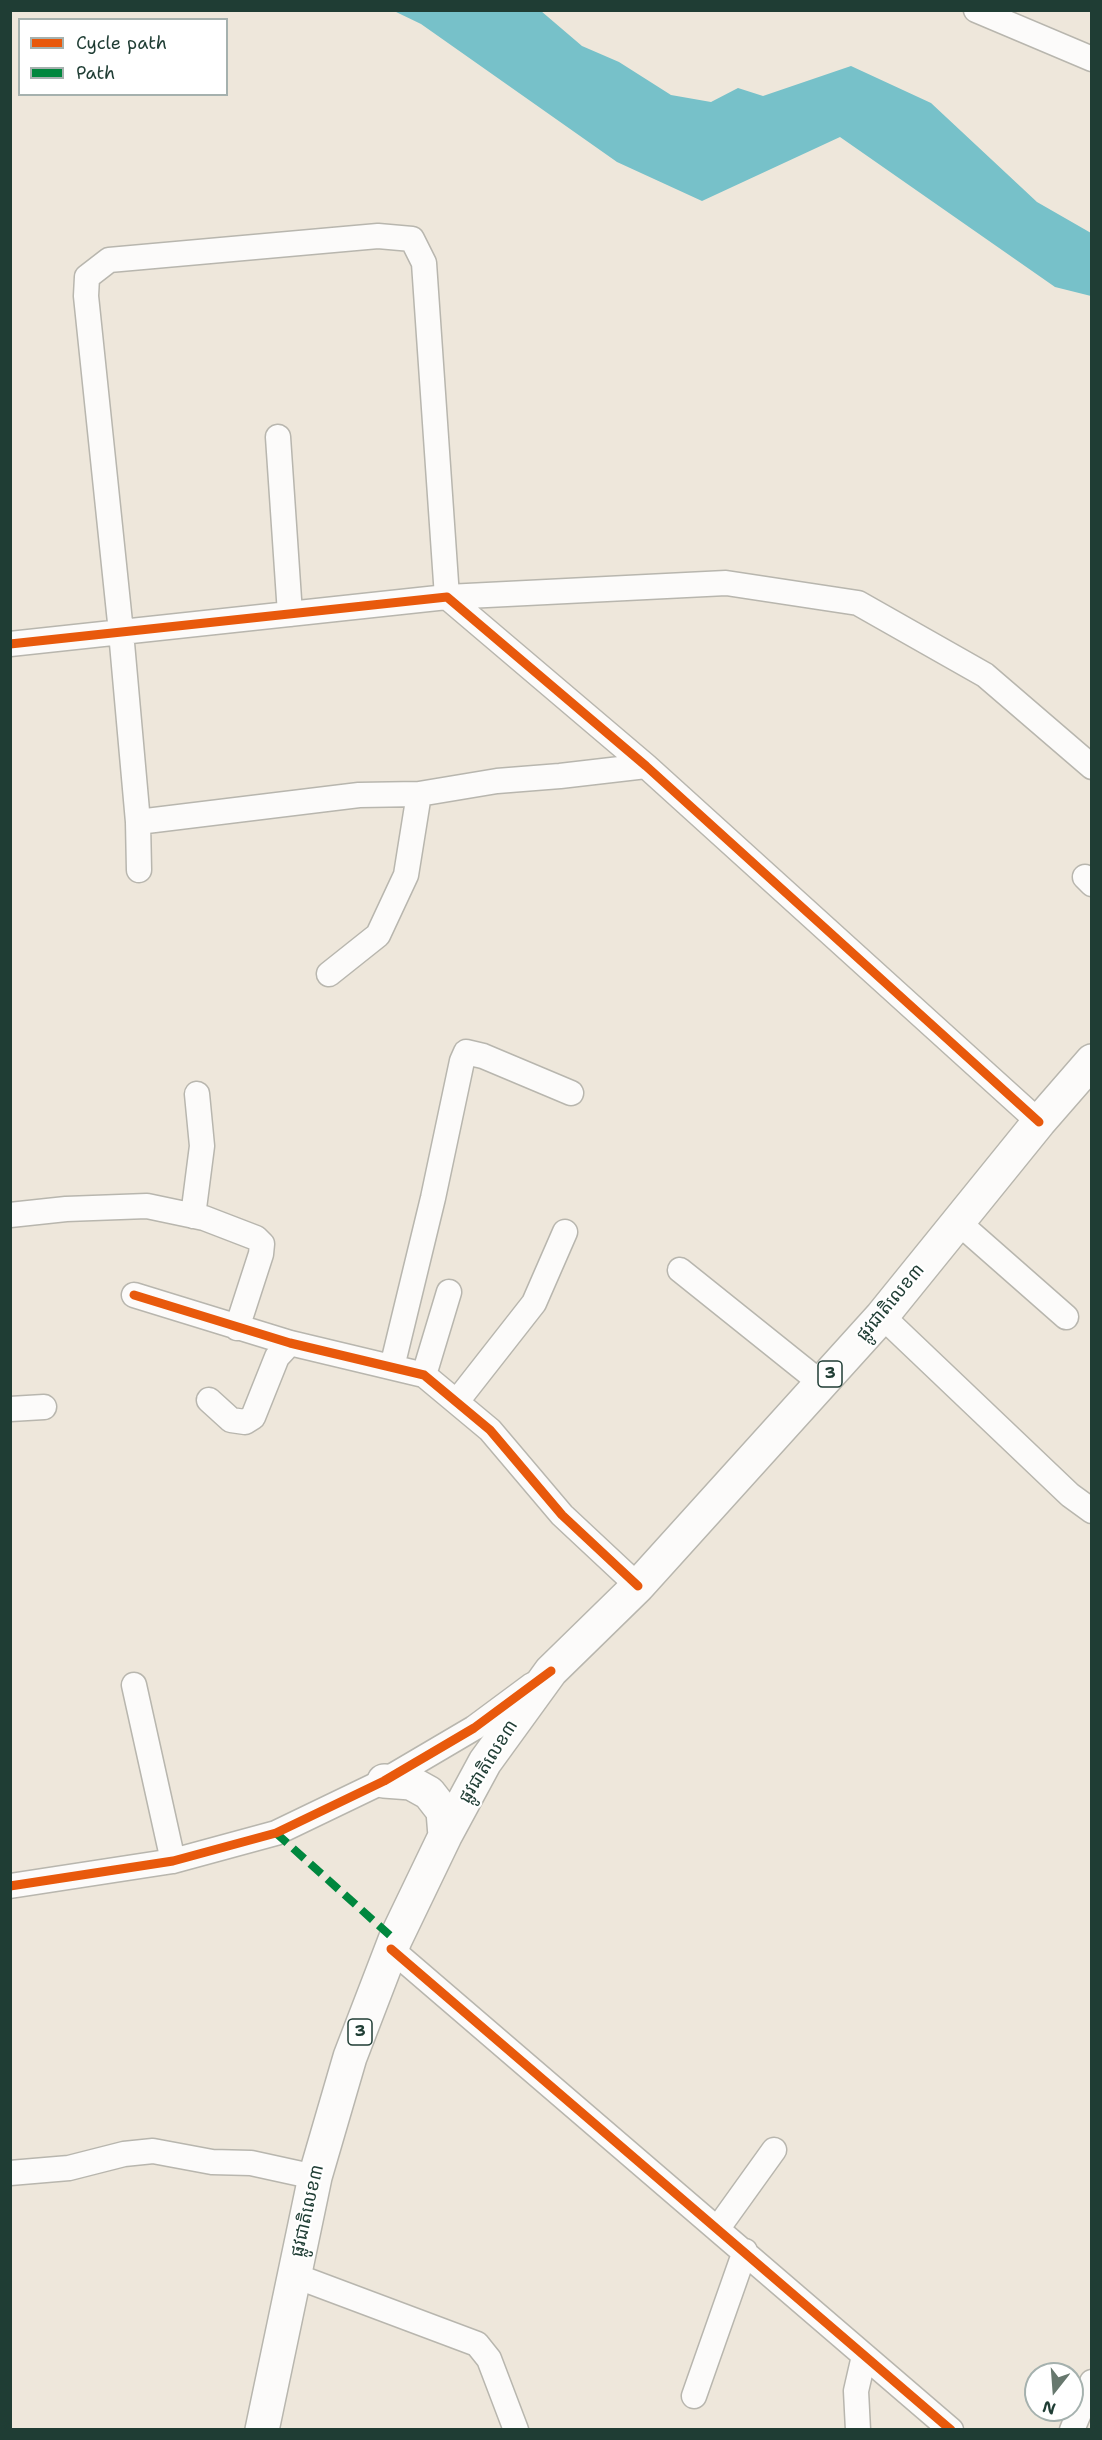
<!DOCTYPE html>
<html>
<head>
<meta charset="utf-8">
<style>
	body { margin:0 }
	#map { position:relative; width:1102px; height:2440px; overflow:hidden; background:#eee7db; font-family:"Shantell Sans",sans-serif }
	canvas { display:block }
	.frame { position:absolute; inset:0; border:12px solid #1f3d34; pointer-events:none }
	.legend { position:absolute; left:18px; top:18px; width:210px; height:78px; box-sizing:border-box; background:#fff; border:2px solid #a5b1ae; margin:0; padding:8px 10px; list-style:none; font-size:18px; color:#1f3d34 }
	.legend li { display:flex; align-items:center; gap:12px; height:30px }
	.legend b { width:30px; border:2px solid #a5b1ae }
	.north { position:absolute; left:1024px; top:2362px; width:60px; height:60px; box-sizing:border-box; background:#fff; border:2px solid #a5b1ae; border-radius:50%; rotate:197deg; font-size:16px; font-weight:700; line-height:24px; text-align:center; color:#1f3d34 }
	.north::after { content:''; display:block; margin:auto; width:21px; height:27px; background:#67786e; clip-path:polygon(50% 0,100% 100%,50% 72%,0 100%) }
</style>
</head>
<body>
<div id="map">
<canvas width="1102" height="2440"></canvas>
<div class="frame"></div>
<ul class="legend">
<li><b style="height:8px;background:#e8590c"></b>Cycle path</li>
<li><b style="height:8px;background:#00873e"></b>Path</li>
</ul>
<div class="north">N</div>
</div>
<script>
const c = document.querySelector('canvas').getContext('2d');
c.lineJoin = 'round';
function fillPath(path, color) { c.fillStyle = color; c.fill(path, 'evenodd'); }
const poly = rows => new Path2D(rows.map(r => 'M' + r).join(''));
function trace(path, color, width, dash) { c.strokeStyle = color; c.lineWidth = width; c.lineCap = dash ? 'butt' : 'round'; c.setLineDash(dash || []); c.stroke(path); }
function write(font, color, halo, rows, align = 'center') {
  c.font = font + ' "Shantell Sans","Noto Sans Khmer",sans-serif'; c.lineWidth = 4.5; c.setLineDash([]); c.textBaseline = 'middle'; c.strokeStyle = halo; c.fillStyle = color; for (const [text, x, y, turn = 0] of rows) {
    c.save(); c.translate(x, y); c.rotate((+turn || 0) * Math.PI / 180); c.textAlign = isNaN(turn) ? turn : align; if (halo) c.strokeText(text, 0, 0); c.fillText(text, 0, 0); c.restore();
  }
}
const water = poly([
	[394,11,541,11,582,46,619,62,671,95,711,102,738,88,763,96,851,66,931,103,1037,202,1091,233,1091,296,1055,287,840,137,702,201,617,162,421,24]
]);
const minor = poly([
	[976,10,1092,59],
	[278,437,290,614],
	[10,644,447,597,646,766,1039,1122],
	[138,822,359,795,419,794,497,781,560,776,646,766],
	[139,870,138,822,121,632,86,296,87,277,109,260,378,236,412,239,424,263,447,597,726,583,858,603,985,675,1092,767],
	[1085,877,1092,884],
	[329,974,378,935,406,875,419,794],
	[10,1215,66,1209,147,1206,204,1218,256,1238,262,1244,261,1254,237,1328],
	[193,1216,202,1146,197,1094],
	[958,1222,1066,1317],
	[680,1270,821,1383],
	[134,1295,290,1343,424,1375,490,1430,562,1515,638,1586],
	[882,1316,1070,1495,1092,1511],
	[392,1367,433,1198,462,1061,466,1052,483,1056,571,1093],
	[424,1375,449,1292],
	[209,1400,231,1420,245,1422,253,1417,277,1357,290,1343],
	[458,1400,534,1303,565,1232],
	[10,1409,44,1407],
	[134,1685,173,1861],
	[10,1886,173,1861,276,1833,384,1781,474,1728,532,1685],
	[391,1949,951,2430],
	[10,2173,69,2168,124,2154,153,2151,212,2162,251,2163,315,2177],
	[718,2228,774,2150],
	[293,2275,477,2344,489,2359,516,2430],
	[694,2396,745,2251],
	[858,2430,856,2391,864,2356],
	[1072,2430,1092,2382]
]);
const highway = poly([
	[384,1781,411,1783,429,1793,443,1811,445,1836],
	[262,2430,315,2177,350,2057,395,1940,445,1836,485,1762,551,1671,638,1586,882,1316,1039,1122,1092,1061]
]);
const quiet = poly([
	[276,1833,395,1940]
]);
const cycleway = poly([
	[10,644,447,597,646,766,1039,1122],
	[134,1295,290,1343,424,1375,490,1430,562,1515,638,1586],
	[10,1886,173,1861,276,1833,384,1781,474,1728,551,1671],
	[391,1949,951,2430]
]);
const shields = [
	[830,1374,24],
	[360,2032,24]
];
const shieldNames = [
	["3",830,1374],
	["3",360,2032]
];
const streetNames = [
	["ផ្លូវជាតិលេខ៣",891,1303,-50],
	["ផ្លូវជាតិលេខ៣",489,1762,-58],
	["ផ្លូវជាតិលេខ៣",308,2211,-77]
];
fillPath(water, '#77c1c9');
trace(minor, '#b8b6ae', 27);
trace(highway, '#b8b6ae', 36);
trace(minor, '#fcfbfa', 24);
trace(highway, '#fcfbfa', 33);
trace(quiet, '#00873e', 8, [15, 8]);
trace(cycleway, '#e8590c', 9);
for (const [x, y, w] of shields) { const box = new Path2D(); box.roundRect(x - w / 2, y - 13, w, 26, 4.5); c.fillStyle = '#fff'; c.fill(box); trace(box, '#1f3d34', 1.5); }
write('bold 16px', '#1f3d34', null, shieldNames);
write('18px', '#1f3d34', '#fff', streetNames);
</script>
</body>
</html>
